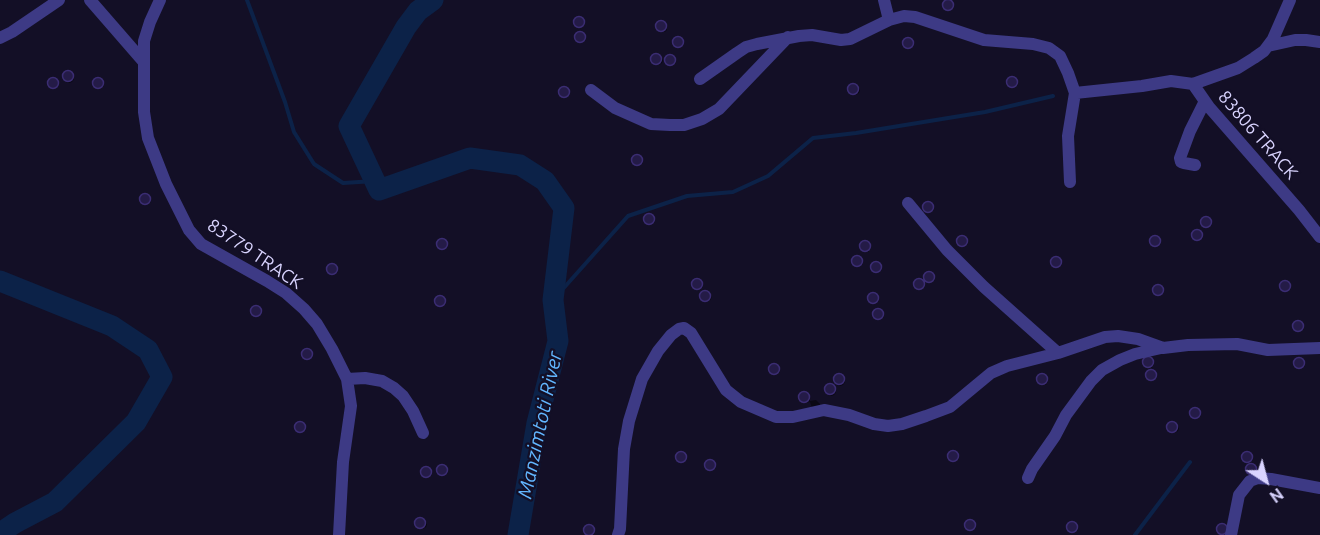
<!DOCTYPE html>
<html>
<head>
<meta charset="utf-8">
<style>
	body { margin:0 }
	#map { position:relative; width:1320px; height:535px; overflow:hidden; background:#130f26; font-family:Ubuntu,sans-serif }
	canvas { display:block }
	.north { position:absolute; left:1236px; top:451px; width:60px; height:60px; -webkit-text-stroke:4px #130f26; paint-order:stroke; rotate:144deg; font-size:16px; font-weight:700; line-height:24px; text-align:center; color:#d9d4ff }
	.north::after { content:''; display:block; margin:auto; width:21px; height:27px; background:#d9d4ff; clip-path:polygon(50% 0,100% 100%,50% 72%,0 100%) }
</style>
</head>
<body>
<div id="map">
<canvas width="1320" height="535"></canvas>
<div class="north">N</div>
</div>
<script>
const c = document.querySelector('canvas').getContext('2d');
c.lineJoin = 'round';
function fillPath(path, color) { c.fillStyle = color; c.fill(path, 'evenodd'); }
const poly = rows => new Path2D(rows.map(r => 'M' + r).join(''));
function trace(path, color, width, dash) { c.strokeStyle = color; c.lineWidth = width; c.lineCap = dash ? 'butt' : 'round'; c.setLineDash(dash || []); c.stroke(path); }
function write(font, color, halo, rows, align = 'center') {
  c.font = font + ' Ubuntu,sans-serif'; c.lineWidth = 4.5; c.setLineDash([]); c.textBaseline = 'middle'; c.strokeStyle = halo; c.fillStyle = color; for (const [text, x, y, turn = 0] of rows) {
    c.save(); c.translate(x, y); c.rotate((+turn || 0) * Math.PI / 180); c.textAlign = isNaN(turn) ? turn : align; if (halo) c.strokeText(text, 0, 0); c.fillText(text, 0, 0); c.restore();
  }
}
const shadow = poly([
	'944.5 6a4.5 4.5 0 1 1 9 0a4.5 4.5 0 1 1-9 0Z',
	'575.5 23a4.5 4.5 0 1 1 9 0a4.5 4.5 0 1 1-9 0Z',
	[661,22,665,26,667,30,665,32,658,30,657,27,658,24],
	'576 38a5 5 0 1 1 10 0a5 5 0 1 1-10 0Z',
	'674.5 43a4.5 4.5 0 1 1 9 0a4.5 4.5 0 1 1-9 0Z',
	'904.5 44a4.5 4.5 0 1 1 9 0a4.5 4.5 0 1 1-9 0Z',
	'653 60a5 5 0 1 1 10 0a5 5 0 1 1-10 0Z',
	'666 61a5 5 0 1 1 10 0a5 5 0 1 1-10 0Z',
	'64 78a5 5 0 1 1 10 0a5 5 0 1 1-10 0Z',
	'1008 83a5 5 0 1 1 10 0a5 5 0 1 1-10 0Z',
	'94 84a5 5 0 1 1 10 0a5 5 0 1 1-10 0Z',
	'49.5 84a4.5 4.5 0 1 1 9 0a4.5 4.5 0 1 1-9 0Z',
	'850 90a5 5 0 1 1 10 0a5 5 0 1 1-10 0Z',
	'560.5 93a4.5 4.5 0 1 1 9 0a4.5 4.5 0 1 1-9 0Z',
	'633 161a5 5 0 1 1 10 0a5 5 0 1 1-10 0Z',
	'141 200a5 5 0 1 1 10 0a5 5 0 1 1-10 0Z',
	'924 208a5 5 0 1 1 10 0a5 5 0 1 1-10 0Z',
	'645 220a5 5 0 1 1 10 0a5 5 0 1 1-10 0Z',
	'1202 223a5 5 0 1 1 10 0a5 5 0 1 1-10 0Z',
	'1193 236a5 5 0 1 1 10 0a5 5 0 1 1-10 0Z',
	'958 242a5 5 0 1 1 10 0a5 5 0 1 1-10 0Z',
	'1151 242a5 5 0 1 1 10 0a5 5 0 1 1-10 0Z',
	'438 245a5 5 0 1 1 10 0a5 5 0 1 1-10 0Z',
	[864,242,868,244,869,252,864,252,861,248,862,244],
	'853 262a5 5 0 1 1 10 0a5 5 0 1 1-10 0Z',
	'1052 263a5 5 0 1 1 10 0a5 5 0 1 1-10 0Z',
	'872 268a5 5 0 1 1 10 0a5 5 0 1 1-10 0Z',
	'328 270a5 5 0 1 1 10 0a5 5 0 1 1-10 0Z',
	'925 278a5 5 0 1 1 10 0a5 5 0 1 1-10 0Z',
	'693 285a5 5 0 1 1 10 0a5 5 0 1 1-10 0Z',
	'915.5 285a4.5 4.5 0 1 1 9 0a4.5 4.5 0 1 1-9 0Z',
	'1281 287a5 5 0 1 1 10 0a5 5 0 1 1-10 0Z',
	'1154.5 291a4.5 4.5 0 1 1 9 0a4.5 4.5 0 1 1-9 0Z',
	'702.5 297a4.5 4.5 0 1 1 9 0a4.5 4.5 0 1 1-9 0Z',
	'869 299a5 5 0 1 1 10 0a5 5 0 1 1-10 0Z',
	'436 302a5 5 0 1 1 10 0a5 5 0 1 1-10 0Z',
	'252.5 312a4.5 4.5 0 1 1 9 0a4.5 4.5 0 1 1-9 0Z',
	'874 315a5 5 0 1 1 10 0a5 5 0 1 1-10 0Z',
	'1294 327a5 5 0 1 1 10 0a5 5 0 1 1-10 0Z',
	'303.5 355a4.5 4.5 0 1 1 9 0a4.5 4.5 0 1 1-9 0Z',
	[1148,358,1154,364,1152,368,1145,365,1144,363,1145,360],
	'1295 364a5 5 0 1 1 10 0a5 5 0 1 1-10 0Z',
	'770 370a5 5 0 1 1 10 0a5 5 0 1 1-10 0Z',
	'1147.5 376a4.5 4.5 0 1 1 9 0a4.5 4.5 0 1 1-9 0Z',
	[1042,375,1048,381,1046,385,1038,381,1038,376],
	'835 381a5 5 0 1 1 10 0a5 5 0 1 1-10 0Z',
	'826 391a5 5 0 1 1 10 0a5 5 0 1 1-10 0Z',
	[803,393,805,393,810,398,810,401,816,400,820,404,820,407,812,408,810,402,805,403,801,399,800,397],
	'1191 414a5 5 0 1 1 10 0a5 5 0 1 1-10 0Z',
	'296 428a5 5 0 1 1 10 0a5 5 0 1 1-10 0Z',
	'1169 428a5 5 0 1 1 10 0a5 5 0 1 1-10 0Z',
	'949 457a5 5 0 1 1 10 0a5 5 0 1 1-10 0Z',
	'1243 458a5 5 0 1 1 10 0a5 5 0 1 1-10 0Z',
	'676 458a5 5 0 1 1 10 0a5 5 0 1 1-10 0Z',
	'706 466a5 5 0 1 1 10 0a5 5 0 1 1-10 0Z',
	'1247 470a5 5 0 1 1 10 0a5 5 0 1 1-10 0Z',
	'438 471a5 5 0 1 1 10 0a5 5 0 1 1-10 0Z',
	'422 473a5 5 0 1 1 10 0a5 5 0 1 1-10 0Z',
	'417 524a5 5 0 1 1 10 0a5 5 0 1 1-10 0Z',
	'966 526a5 5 0 1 1 10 0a5 5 0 1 1-10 0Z',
	'1068 528a5 5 0 1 1 10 0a5 5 0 1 1-10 0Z',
	[1222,525,1228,530,1227,535,1223,535,1219,532,1218,527],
	[589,526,594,530,594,535,587,535,585,532,586,528]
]);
const stream = poly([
	[247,0,285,102,294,132,314,164,343,183,375,181],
	[553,300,628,216,687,196,733,192,768,176,813,138,856,133,985,112,1053,96],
	[1135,535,1190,462]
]);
const river = poly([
	[433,0,418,11,406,27,349,126,379,190,470,158,520,165,545,181,564,208,553,300,558,341,537,423,518,535],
	[0,281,112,326,148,350,162,377,136,422,55,502,15,523,0,533]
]);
const building = poly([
	'942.5 5a5.5 5.5 0 1 1 11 0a5.5 5.5 0 1 1-11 0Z',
	'573.5 22a5.5 5.5 0 1 1 11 0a5.5 5.5 0 1 1-11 0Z',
	'655.5 26a5.5 5.5 0 1 1 11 0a5.5 5.5 0 1 1-11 0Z',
	'574.5 37a5.5 5.5 0 1 1 11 0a5.5 5.5 0 1 1-11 0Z',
	'672.5 42a5.5 5.5 0 1 1 11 0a5.5 5.5 0 1 1-11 0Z',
	'902.5 43a5.5 5.5 0 1 1 11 0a5.5 5.5 0 1 1-11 0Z',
	'650.5 59a5.5 5.5 0 1 1 11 0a5.5 5.5 0 1 1-11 0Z',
	'664.5 60a5.5 5.5 0 1 1 11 0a5.5 5.5 0 1 1-11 0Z',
	'62.5 76a5.5 5.5 0 1 1 11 0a5.5 5.5 0 1 1-11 0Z',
	'1006.5 82a5.5 5.5 0 1 1 11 0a5.5 5.5 0 1 1-11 0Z',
	'47.5 83a5.5 5.5 0 1 1 11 0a5.5 5.5 0 1 1-11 0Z',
	'92.5 83a5.5 5.5 0 1 1 11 0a5.5 5.5 0 1 1-11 0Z',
	'847.5 89a5.5 5.5 0 1 1 11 0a5.5 5.5 0 1 1-11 0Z',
	'558.5 92a5.5 5.5 0 1 1 11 0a5.5 5.5 0 1 1-11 0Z',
	'631.5 160a5.5 5.5 0 1 1 11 0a5.5 5.5 0 1 1-11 0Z',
	'139.5 199a5.5 5.5 0 1 1 11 0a5.5 5.5 0 1 1-11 0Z',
	'922.5 207a5.5 5.5 0 1 1 11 0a5.5 5.5 0 1 1-11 0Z',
	'643.5 219a5.5 5.5 0 1 1 11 0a5.5 5.5 0 1 1-11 0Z',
	'1200.5 222a5.5 5.5 0 1 1 11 0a5.5 5.5 0 1 1-11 0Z',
	'1191.5 235a5.5 5.5 0 1 1 11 0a5.5 5.5 0 1 1-11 0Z',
	'1149.5 241a5.5 5.5 0 1 1 11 0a5.5 5.5 0 1 1-11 0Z',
	'956.5 241a5.5 5.5 0 1 1 11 0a5.5 5.5 0 1 1-11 0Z',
	'436.5 244a5.5 5.5 0 1 1 11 0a5.5 5.5 0 1 1-11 0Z',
	'859.5 246a5.5 5.5 0 1 1 11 0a5.5 5.5 0 1 1-11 0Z',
	'851.5 261a5.5 5.5 0 1 1 11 0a5.5 5.5 0 1 1-11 0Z',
	'1050.5 262a5.5 5.5 0 1 1 11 0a5.5 5.5 0 1 1-11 0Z',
	'870.5 267a5.5 5.5 0 1 1 11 0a5.5 5.5 0 1 1-11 0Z',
	'326.5 269a5.5 5.5 0 1 1 11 0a5.5 5.5 0 1 1-11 0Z',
	'923.5 277a5.5 5.5 0 1 1 11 0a5.5 5.5 0 1 1-11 0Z',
	'691.5 284a5.5 5.5 0 1 1 11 0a5.5 5.5 0 1 1-11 0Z',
	'913.5 284a5.5 5.5 0 1 1 11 0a5.5 5.5 0 1 1-11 0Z',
	'1279.5 286a5.5 5.5 0 1 1 11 0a5.5 5.5 0 1 1-11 0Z',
	'1152.5 290a5.5 5.5 0 1 1 11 0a5.5 5.5 0 1 1-11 0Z',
	'699.5 296a5.5 5.5 0 1 1 11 0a5.5 5.5 0 1 1-11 0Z',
	'867.5 298a5.5 5.5 0 1 1 11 0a5.5 5.5 0 1 1-11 0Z',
	'434.5 301a5.5 5.5 0 1 1 11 0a5.5 5.5 0 1 1-11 0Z',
	'250.5 311a5.5 5.5 0 1 1 11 0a5.5 5.5 0 1 1-11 0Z',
	'872.5 314a5.5 5.5 0 1 1 11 0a5.5 5.5 0 1 1-11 0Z',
	'1292.5 326a5.5 5.5 0 1 1 11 0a5.5 5.5 0 1 1-11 0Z',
	'301.5 354a5.5 5.5 0 1 1 11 0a5.5 5.5 0 1 1-11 0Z',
	'1142.5 362a5.5 5.5 0 1 1 11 0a5.5 5.5 0 1 1-11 0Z',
	'1293.5 363a5.5 5.5 0 1 1 11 0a5.5 5.5 0 1 1-11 0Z',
	'768.5 369a5.5 5.5 0 1 1 11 0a5.5 5.5 0 1 1-11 0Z',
	'1145.5 375a5.5 5.5 0 1 1 11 0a5.5 5.5 0 1 1-11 0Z',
	'833.5 379a5.5 5.5 0 1 1 11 0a5.5 5.5 0 1 1-11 0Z',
	'1036.5 379a5.5 5.5 0 1 1 11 0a5.5 5.5 0 1 1-11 0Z',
	'824.5 389a5.5 5.5 0 1 1 11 0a5.5 5.5 0 1 1-11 0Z',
	'798.5 397a5.5 5.5 0 1 1 11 0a5.5 5.5 0 1 1-11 0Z',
	'1189.5 413a5.5 5.5 0 1 1 11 0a5.5 5.5 0 1 1-11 0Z',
	'294.5 427a5.5 5.5 0 1 1 11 0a5.5 5.5 0 1 1-11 0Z',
	'1166.5 427a5.5 5.5 0 1 1 11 0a5.5 5.5 0 1 1-11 0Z',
	'947.5 456a5.5 5.5 0 1 1 11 0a5.5 5.5 0 1 1-11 0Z',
	'675.5 457a5.5 5.5 0 1 1 11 0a5.5 5.5 0 1 1-11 0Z',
	'1241.5 457a5.5 5.5 0 1 1 11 0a5.5 5.5 0 1 1-11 0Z',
	'704.5 465a5.5 5.5 0 1 1 11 0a5.5 5.5 0 1 1-11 0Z',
	'1245.5 469a5.5 5.5 0 1 1 11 0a5.5 5.5 0 1 1-11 0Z',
	'436.5 470a5.5 5.5 0 1 1 11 0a5.5 5.5 0 1 1-11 0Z',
	'420.5 472a5.5 5.5 0 1 1 11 0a5.5 5.5 0 1 1-11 0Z',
	'414.5 523a5.5 5.5 0 1 1 11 0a5.5 5.5 0 1 1-11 0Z',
	'964.5 525a5.5 5.5 0 1 1 11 0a5.5 5.5 0 1 1-11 0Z',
	'1066.5 527a5.5 5.5 0 1 1 11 0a5.5 5.5 0 1 1-11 0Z',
	'1216.5 529a5.5 5.5 0 1 1 11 0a5.5 5.5 0 1 1-11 0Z',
	'583.5 530a5.5 5.5 0 1 1 11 0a5.5 5.5 0 1 1-11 0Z'
]);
const minor = poly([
	[90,0,143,61],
	[160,0,150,22,144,41,144,112,148,138,166,184,189,230,201,244,267,281,286,293,304,309,317,324,332,349,347,379,351,406,343,462,339,535],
	[884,0,889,20],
	[0,38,12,32,59,0],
	[1268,46,1295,40,1306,40,1320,42],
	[700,79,737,53,746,47,757,44,799,36,812,35,841,40,850,39,889,20,904,16,915,17,984,40,1033,44,1049,48,1060,56,1068,73,1075,93,1142,86,1171,81,1193,84,1238,68,1254,58,1264,51,1273,39,1290,0],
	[1193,84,1209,107,1299,210,1320,237],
	[591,90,615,108,651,124,670,125,684,125,702,119,719,109,788,37],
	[1195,165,1184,163,1181,162,1180,158,1190,131,1205,101],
	[1070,182,1068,136,1075,93],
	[908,203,947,250,984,287,1058,353],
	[347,379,365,378,382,381,394,388,403,396,413,411,423,433],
	[1028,478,1032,469,1055,436,1066,415,1091,381,1102,370,1120,360,1135,354,1161,348],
	[618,535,620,529,624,449,629,421,642,379,658,351,671,335,679,329,684,328,691,333,726,390,741,402,776,417,793,417,824,410,849,415,874,424,888,426,902,424,926,416,950,407,991,373,1007,366,1058,353,1105,337,1118,336,1138,339,1163,348,1188,345,1237,344,1268,350,1320,348],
	[1231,535,1239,495,1250,481,1258,478,1271,479,1320,488]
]);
const streetNames = [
	["83806 TRACK",1258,135,49],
	["83779 TRACK",255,254,34]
];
const waterNames = [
	["Manzimtoti River",540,425,-78]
];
fillPath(shadow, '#0007');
trace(stream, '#0c2248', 4);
trace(river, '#0c2248', 21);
fillPath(building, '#241b47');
trace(building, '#3b2d73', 1.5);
trace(minor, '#3d3a85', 12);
write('18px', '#d9d4ff', '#130f26', streetNames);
write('italic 20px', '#62b6ff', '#130f26', waterNames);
</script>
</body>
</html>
